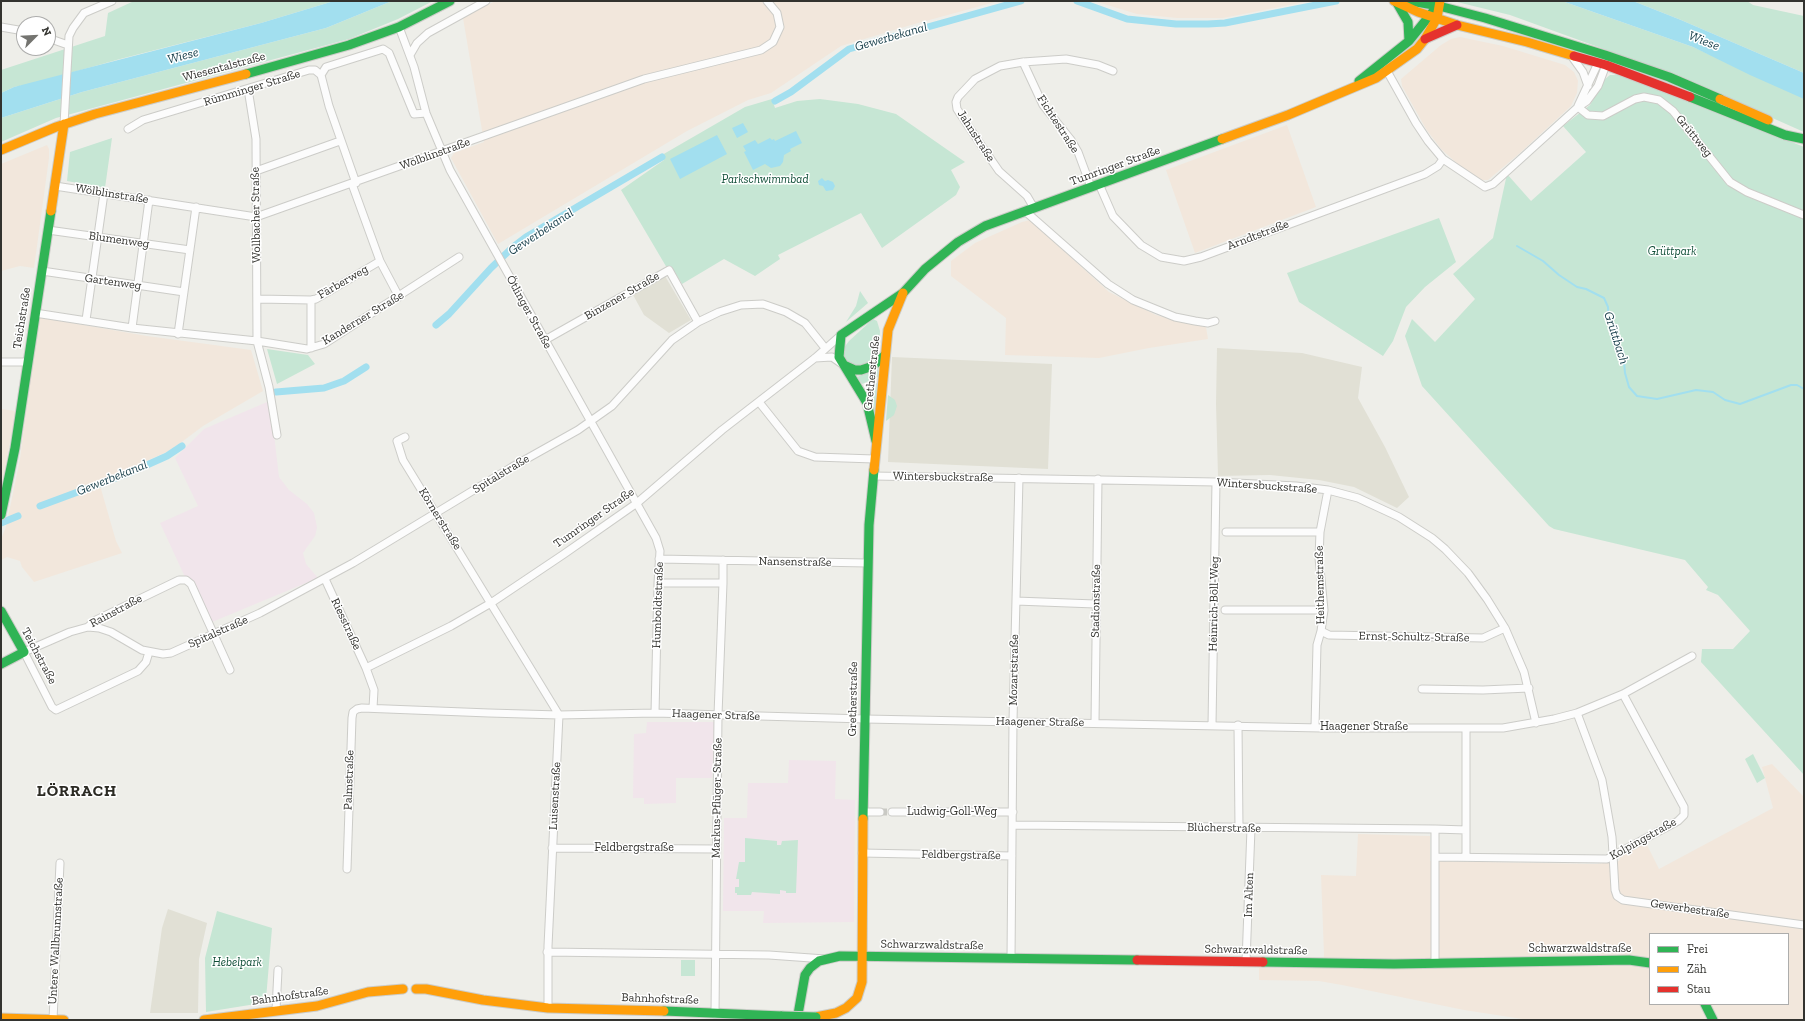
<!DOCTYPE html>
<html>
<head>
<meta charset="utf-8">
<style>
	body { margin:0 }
	#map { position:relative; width:1805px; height:1021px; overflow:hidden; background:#eeeee9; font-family:"Zilla Slab",serif }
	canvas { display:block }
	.frame { position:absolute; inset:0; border:2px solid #33332f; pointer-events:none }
	.legend { position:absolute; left:1649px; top:933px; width:140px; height:72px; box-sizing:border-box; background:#fff; border:1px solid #adadac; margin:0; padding:5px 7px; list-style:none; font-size:12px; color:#33332f }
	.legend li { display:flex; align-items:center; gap:8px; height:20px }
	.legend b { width:20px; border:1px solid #adadac }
	.north { position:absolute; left:16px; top:16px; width:40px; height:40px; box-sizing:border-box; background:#fff; border:1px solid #adadac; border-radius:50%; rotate:66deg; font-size:11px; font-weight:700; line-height:16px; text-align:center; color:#33332f }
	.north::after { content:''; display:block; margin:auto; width:14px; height:18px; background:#747470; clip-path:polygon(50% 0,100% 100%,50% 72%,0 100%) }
</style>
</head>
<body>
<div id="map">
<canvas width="1805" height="1021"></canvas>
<div class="frame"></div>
<ul class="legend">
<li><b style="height:5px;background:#30b455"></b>Frei</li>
<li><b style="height:5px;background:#ff9f0a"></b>Zäh</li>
<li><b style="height:5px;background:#e5322d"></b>Stau</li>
</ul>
<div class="north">N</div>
</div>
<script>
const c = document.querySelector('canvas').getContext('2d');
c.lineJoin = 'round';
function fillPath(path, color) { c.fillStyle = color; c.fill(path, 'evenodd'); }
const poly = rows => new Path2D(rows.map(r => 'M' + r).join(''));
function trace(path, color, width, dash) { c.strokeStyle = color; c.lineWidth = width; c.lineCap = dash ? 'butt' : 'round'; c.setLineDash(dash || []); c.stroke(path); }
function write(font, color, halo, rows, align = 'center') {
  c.font = font + ' "Zilla Slab",serif'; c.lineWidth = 3; c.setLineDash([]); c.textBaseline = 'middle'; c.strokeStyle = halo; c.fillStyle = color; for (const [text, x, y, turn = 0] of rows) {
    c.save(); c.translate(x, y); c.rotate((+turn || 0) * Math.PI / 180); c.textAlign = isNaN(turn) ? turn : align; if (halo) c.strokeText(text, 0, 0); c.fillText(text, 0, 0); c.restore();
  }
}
const commercial = poly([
	[495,1,999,1,911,25,841,46,771,93,748,100,687,131,498,244,451,158,454,153,484,142,463,18],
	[1094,1,1310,1,1223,18,1177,18,1137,14],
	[1460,37,1503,46,1565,65,1574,72,1578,81,1577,93,1571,106,1520,153,1488,180,1481,180,1460,166,1441,149,1426,129,1402,86,1401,79,1441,45,1451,39],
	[1287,125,1316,207,1195,253,1166,170],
	[47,145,49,149,49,158,34,268,20,266,1,271,1,164],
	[1030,220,1109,292,1156,315,1206,327,1208,339,1149,348,1099,358,1005,355,1006,318,951,276,951,261,975,243,1022,222],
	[38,317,147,336,251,350,263,391,203,426,171,450,99,482,116,541,122,553,34,582,22,567,20,561,7,557,1,560,1,539,6,527,20,459],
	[1,409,16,411,1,489],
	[1772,764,1804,797,1804,1020,1529,1020,1464,1010,1342,985,1319,981,1259,980,1259,968,1323,967,1324,954,1321,875,1356,876,1358,834,1430,836,1430,861,1596,864,1619,861,1621,856,1646,843,1659,869,1773,808,1762,767],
	[1650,934,1788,934,1788,1004,1650,1004]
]);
const built = poly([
	[665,276,691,320,669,333,644,315,632,293],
	[1217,348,1302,353,1362,367,1358,398,1385,447,1409,497,1397,508,1354,487,1319,480,1270,475,1218,476,1216,404],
	[892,357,1052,364,1048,469,888,462],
	[168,909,207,923,199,959,198,1013,150,1013,162,928]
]);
const medical = poly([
	[267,402,271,409,279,477,289,490,307,504,314,513,317,527,315,536,303,553,306,564,318,578,212,622,185,577,160,523,198,506,175,458,204,429],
	[647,722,715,722,712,778,676,778,676,803,644,804,644,798,633,798,634,734,646,733],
	[789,760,836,761,835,799,855,800,854,922,763,923,764,911,723,911,724,818,747,818,748,783,788,783]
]);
const green = poly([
	[134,1,334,1,261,23,120,59,31,84,14,87,1,93,1,70,105,36,108,13],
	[392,1,433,1,398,19,349,39,56,118,1,142,1,118,82,92,326,28],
	[1453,1,1562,1,1693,47,1804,97,1804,132,1678,76,1510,15],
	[1633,1,1747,1,1753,5,1804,16,1804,73,1681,20],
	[1610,75,1618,75,1661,89,1804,147,1804,775,1701,662,1702,649,1733,649,1750,631,1718,595,1706,590,1708,587,1685,560,1554,529,1549,526,1422,386,1405,336,1412,319,1435,342,1475,299,1453,274,1493,238,1507,174,1531,201,1586,152,1563,126,1590,105,1605,79],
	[772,99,775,108,797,101,820,99,858,104,896,114,965,162,951,170,960,187,956,195,882,248,861,213,778,255,780,259,755,276,724,259,682,284,671,266,667,268,621,190,664,160,662,155,745,107],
	[112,138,105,188,67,181,70,152],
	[1439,218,1456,262,1425,287,1406,307,1393,341,1383,356,1299,302,1287,273],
	[860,291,868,303,846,322,856,306],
	[873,319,877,321,880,331,879,349,874,360,863,366,855,367,845,362,842,356,843,349,849,341],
	[267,349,308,355,315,364,277,384],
	[878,369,878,377,862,384,857,377],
	[877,383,875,422,872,406,866,389],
	[888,395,895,400,897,406,894,415,886,421],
	[1753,754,1765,778,1757,783,1745,759],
	[745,838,777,841,777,845,781,845,782,841,798,840,796,893,786,893,786,891,780,890,780,894,752,892,751,895,737,895,737,893,735,893,735,887,739,887,739,879,736,879,739,862,745,862],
	[217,911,272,928,266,999,262,1003,206,1012,205,958],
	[681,960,695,960,695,976,681,976]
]);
const water = poly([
	[334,1,392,1,326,28,82,92,1,118,1,93,14,87,261,23],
	[1562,1,1633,1,1681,20,1804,73,1804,99,1750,75,1693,47],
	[743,123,748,132,737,138,732,128],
	[796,131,802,143,790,149,791,151,784,155,783,162,780,166,771,168,765,164,753,170,744,152,746,151,743,146,755,140,758,144,770,138,772,140,774,139,775,141],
	[717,135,727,154,680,179,670,159],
	[822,178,825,181,828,180,833,182,835,186,833,190,826,191,823,186,819,185,818,181]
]);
const stream = poly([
	[1517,246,1543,261,1559,275,1577,287,1586,289,1604,298,1608,307,1609,324,1612,335,1623,351,1625,373,1629,387,1637,396,1657,399,1696,390,1713,392,1725,400,1740,404,1791,385,1797,385,1804,389]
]);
const canal = poly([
	[1077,1,1127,19,1176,24,1208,24,1225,23,1336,1],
	[775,101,791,92,849,49,1021,1],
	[436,325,449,314,491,268,513,247,526,237,662,157],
	[276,392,324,388,344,381,366,367],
	[40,506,129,473,167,456,182,446],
	[1,523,18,516]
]);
const streetTunnel = poly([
	[880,812,892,812]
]);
const street = poly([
	[1,27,24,31],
	[399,27,414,67,426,113,450,170,656,538,660,551,658,583,655,713],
	[48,38,68,45],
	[1570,54,1583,72,1588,86],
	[410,55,417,43,428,33,486,1],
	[1023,62,1043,105,1071,140,1078,152,1091,187],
	[1387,71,1416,123,1428,141,1443,159,1485,187,1493,184,1578,107,1587,101,1598,86,1606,65],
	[321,75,329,106,356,183],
	[248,89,256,139,257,341,269,387,277,435],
	[1578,106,1598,63],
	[1578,107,1588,115,1603,116,1635,99,1644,97,1659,100,1673,111,1730,182,1747,192,1804,215],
	[64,124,69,36,73,28,84,13,112,1],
	[128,129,143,120,309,70,315,70,321,75,326,67,383,49,389,53,414,114,426,113],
	[256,171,340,141],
	[352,184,380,261,399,297],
	[1099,184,1113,216,1141,245,1161,257,1184,261,1201,257,1425,174,1438,166,1443,159],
	[55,186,256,217,644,79,761,50,773,42,780,27,777,13,767,1],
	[1034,208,1027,196,999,171,981,145,957,109,956,102,958,97,975,79,1000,66,1023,62,1066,59,1098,65,1113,71],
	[1025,211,1108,284,1133,300,1175,317,1195,321,1208,323,1215,321],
	[48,230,190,250],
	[42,271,184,292],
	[258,299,311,300,316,299,380,261],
	[311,300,311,348],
	[35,313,132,328,257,341,307,349,324,344,459,257],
	[86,320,104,193],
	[132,328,149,200],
	[178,334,196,207],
	[545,340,669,270,698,322],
	[815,358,832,357,842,364],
	[1,362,27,362],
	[759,402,798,451,815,457,874,459],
	[405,437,397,441,403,460,559,715,548,946,548,1008],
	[873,476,1216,482,1296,486,1328,490,1358,498,1399,517,1432,538,1445,549,1468,573,1487,599,1505,628,1524,672,1536,723],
	[1226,532,1320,532],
	[659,559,867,563],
	[325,579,366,668,374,690,373,708],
	[658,583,723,583,723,560],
	[1016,601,1095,604],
	[1225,610,1324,610],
	[88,627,99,628,111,632,142,650,163,654,171,653,260,613,353,563,512,467,578,430,612,406,672,340,698,322,719,312,741,305,763,304,786,312,805,323,825,348],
	[1321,631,1329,635,1483,638,1505,628],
	[149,652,146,662,138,671,56,710,52,707,24,652,70,632,88,627,96,620,179,580,186,580,191,584,230,670],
	[366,668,451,626,491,603,564,554,637,503,722,430,815,358,841,335],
	[1422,689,1483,690,1529,688],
	[1577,713,1602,780,1612,837,1615,890,1617,896,1623,900,1804,925],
	[1095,723,1098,479],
	[1212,725,1216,482],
	[1238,725,1239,828],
	[1315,727,1317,645,1321,631,1324,610,1319,558,1320,532,1328,490],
	[1466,728,1466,830],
	[863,812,880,812],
	[892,812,1013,812],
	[1013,825,1435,829],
	[552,848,717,849],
	[862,853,1012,856],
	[1435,857,1607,859,1678,821,1684,815,1684,807,1623,694],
	[347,869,352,718,353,712,357,709,362,708,489,713,559,715,655,713,865,719,1322,728,1503,728,1554,719,1577,713,1623,694,1692,656],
	[547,952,769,955,825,959],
	[1011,959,1013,721,1019,478],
	[1246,962,1251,828],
	[1435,964,1435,829,1466,830,1466,856],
	[276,1010,278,970],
	[715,1014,718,715,723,583],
	[53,1020,60,863]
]);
const fast = poly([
	[1411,1,1439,6,1485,18,1605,55,1669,77,1720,99],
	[1397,3,1408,22,1409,41],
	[246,74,349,45,399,27,450,1],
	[1359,81,1409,41,1434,10],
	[1690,97,1785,135,1804,139],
	[844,365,855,370,861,370,873,366,885,355],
	[876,441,867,403,839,357,841,335,903,293,925,269,958,242,985,226,1222,139],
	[1,515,15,448,51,211],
	[1,611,24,652,1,664],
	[863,819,869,525,874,470],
	[1263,962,1394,964,1629,960,1650,963],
	[1705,1004,1713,1020],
	[664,1011,782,1016],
	[797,1020,805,975,810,968,819,961,840,956,1137,960]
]);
const slow = poly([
	[1394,1,1418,12,1457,25,1527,42,1574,56],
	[1720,99,1768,120],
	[1222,139,1288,115,1376,78,1417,49,1425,39,1437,18,1440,1],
	[1,150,56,127,95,114,246,74],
	[51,211,64,124],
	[874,470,888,330,903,293],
	[416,989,426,989,483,1000,548,1008,664,1011],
	[816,1017,836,1013,846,1008,857,998,862,982,863,819],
	[1,1018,64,1020],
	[204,1020,317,1006,368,992,403,989]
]);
const jam = poly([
	[1425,39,1457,25],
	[1574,56,1606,65,1690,97],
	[1137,960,1263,962]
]);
const fastBridge = poly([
	[782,1016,816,1017]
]);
const streetNames = [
	["Wiesentalstraße",224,67,-15],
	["Rümminger Straße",252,88,-17],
	["Fichtestraße",1058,124,57],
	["Jahnstraße",976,136,57],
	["Grüttweg",1694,136,51],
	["Wölblinstraße",435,154,-20],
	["Tumringer Straße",1115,166,-20],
	["Wölblinstraße",112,194,9],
	["Wollbacher Straße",256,215,-91],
	["Arndtstraße",1258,235,-21],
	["Blumenweg",119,240,8],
	["Gartenweg",113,282,8],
	["Färberweg",343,282,-30],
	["Binzener Straße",622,296,-30],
	["Ötlinger Straße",529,312,61],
	["Teichstraße",22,318,-81],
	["Kanderner Straße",363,318,-31],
	["Gretherstraße",872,373,-84],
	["Spitalstraße",501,474,-31],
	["Wintersbuckstraße",943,477,1],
	["Wintersbuckstraße",1267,486,4],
	["Tumringer Straße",594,518,-35],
	["Körnerstraße",440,519,58],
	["Nansenstraße",795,562,1],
	["Heithemstraße",1320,585,-91],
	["Stadionstraße",1096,601,-89],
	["Heinrich-Böll-Weg",1214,604,-89],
	["Humboldtstraße",658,605,-88],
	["Rainstraße",116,611,-28],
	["Riesstraße",346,624,65],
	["Spitalstraße",218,632,-24],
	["Ernst-Schultz-Straße",1414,637,1],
	["Teichstraße",39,656,62],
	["Mozartstraße",1014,670,-89],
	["Gretherstraße",853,699,-89],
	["Haagener Straße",716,715,2],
	["Haagener Straße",1040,722,1],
	["Haagener Straße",1364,727],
	["Palmstraße",349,780,-88],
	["Luisenstraße",555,796,-87],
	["Markus-Pflüger-Straße",717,798,-89],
	["Ludwig-Goll-Weg",952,812],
	["Blücherstraße",1224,828,1],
	["Kolpingstraße",1643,839,-29],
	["Feldbergstraße",634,848],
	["Feldbergstraße",961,855,1],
	["Im Alten",1249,895,-88],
	["Gewerbestraße",1690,909,8],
	["Untere Wallbrunnstraße",56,941,-87],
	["Schwarzwaldstraße",932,945,1],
	["Schwarzwaldstraße",1580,949],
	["Schwarzwaldstraße",1256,950,1],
	["Bahnhofstraße",290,996,-8],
	["Bahnhofstraße",660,999,2]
];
const parkNames = [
	["Parkschwimmbad",765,180],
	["Grüttpark",1672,252],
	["Hebelpark",237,963]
];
const waterNames = [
	["Gewerbekanal",891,37,-16],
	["Wiese",1704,41,21],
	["Wiese",183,56,-15],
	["Gewerbekanal",541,232,-33],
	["Grüttbach",1616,338,72],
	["Gewerbekanal",112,478,-22]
];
const districtNames = [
	["LÖRRACH",77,791]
];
fillPath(commercial, '#f2e7dc');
fillPath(built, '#e1e0d5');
fillPath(medical, '#f1e5eb');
fillPath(green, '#c6e6d4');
fillPath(water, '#a2dfef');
trace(stream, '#a2dfef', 2);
trace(canal, '#a2dfef', 7);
trace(streetTunnel, '#c9c9c4', 7, [7, 3.5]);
trace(street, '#ccccc8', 9);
trace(fast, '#ccccc8', 11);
trace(slow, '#ccccc8', 11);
trace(jam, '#ccccc8', 11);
trace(street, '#fcfcfc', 7);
trace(fast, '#30b455', 9);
trace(slow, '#ff9f0a', 9);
trace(jam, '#e5322d', 9);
trace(fastBridge, '#ccccc8', 11, []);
trace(fastBridge, '#30b455', 9);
write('12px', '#33332f', '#fff', streetNames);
write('italic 12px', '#0d4c35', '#fff', parkNames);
write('italic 13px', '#143c48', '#fff', waterNames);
c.letterSpacing = '1px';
write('bold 16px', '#2c2b24', '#fff', districtNames);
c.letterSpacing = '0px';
</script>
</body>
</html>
